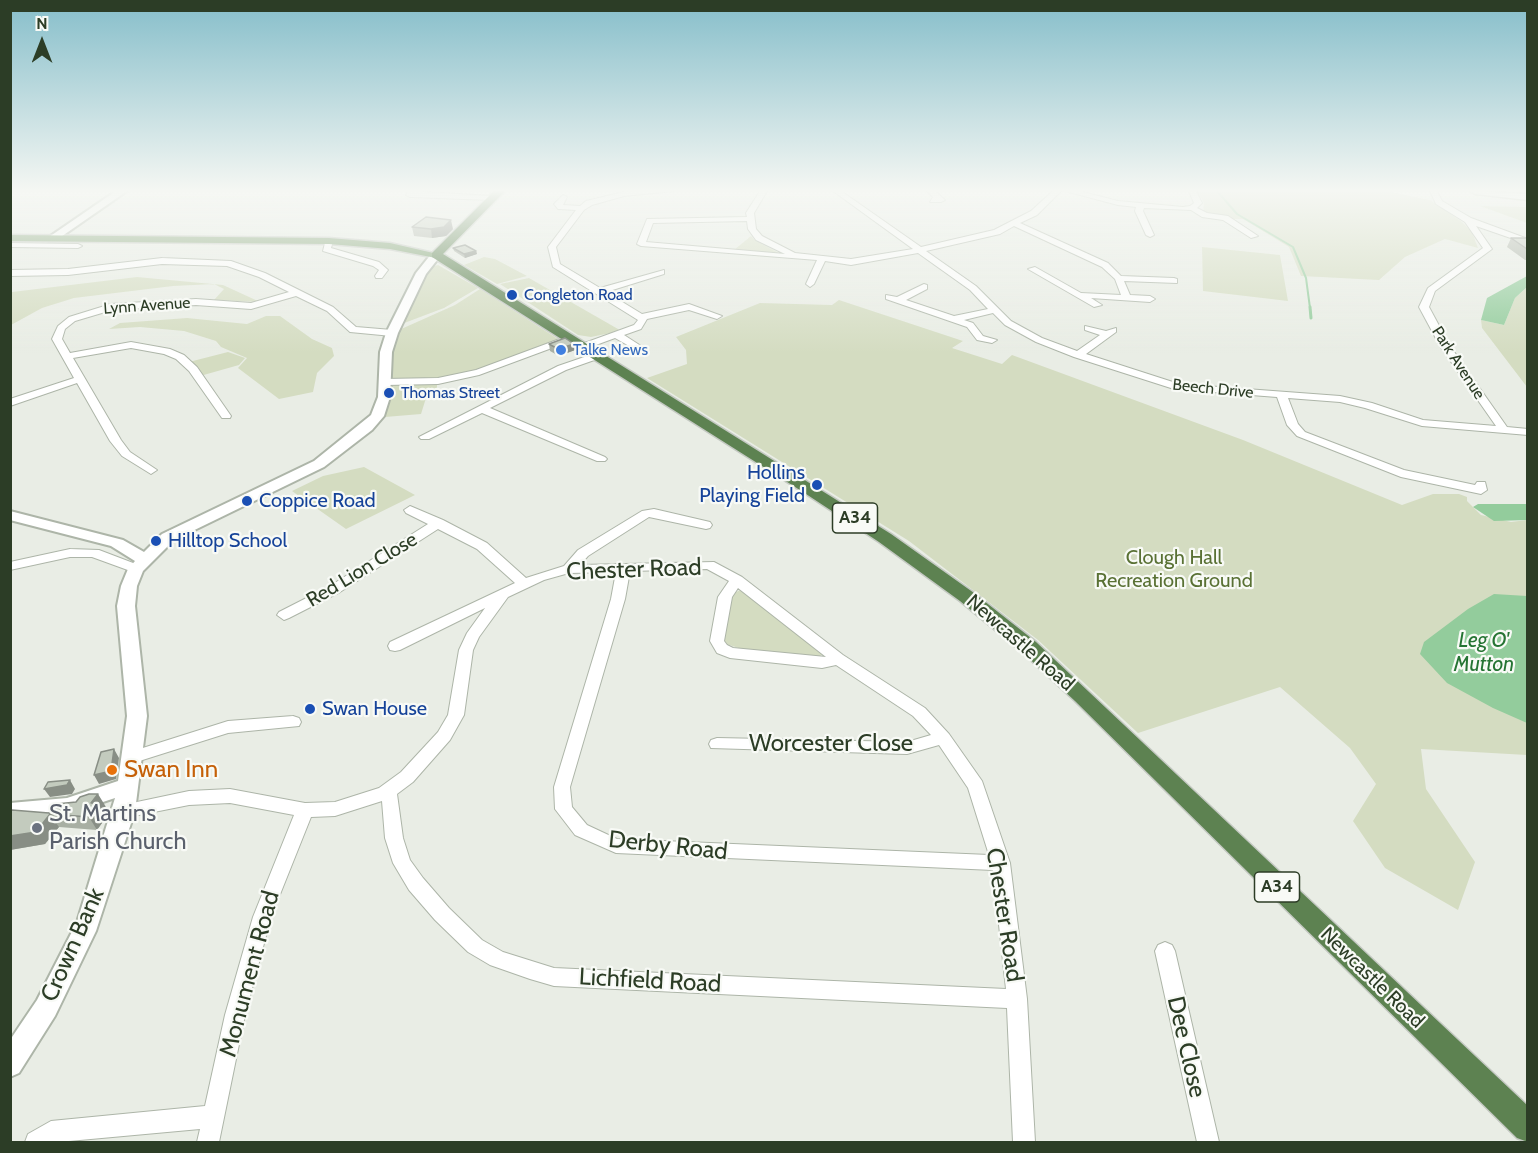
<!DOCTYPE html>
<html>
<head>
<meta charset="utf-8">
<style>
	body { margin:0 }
	#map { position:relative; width:1538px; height:1153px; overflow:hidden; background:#e9ede5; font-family:Cabin,sans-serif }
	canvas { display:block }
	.frame { position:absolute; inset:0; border:12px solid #2c3d26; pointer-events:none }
	.north { position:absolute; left:12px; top:12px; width:60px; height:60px; -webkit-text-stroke:4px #f8faf6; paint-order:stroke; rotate:0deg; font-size:16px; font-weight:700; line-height:24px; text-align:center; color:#2c3d26 }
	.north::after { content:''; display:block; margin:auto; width:21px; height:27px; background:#2c3d26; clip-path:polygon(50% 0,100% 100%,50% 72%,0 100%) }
</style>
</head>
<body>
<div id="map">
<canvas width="1538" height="1153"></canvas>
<div class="frame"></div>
<div class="north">N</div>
</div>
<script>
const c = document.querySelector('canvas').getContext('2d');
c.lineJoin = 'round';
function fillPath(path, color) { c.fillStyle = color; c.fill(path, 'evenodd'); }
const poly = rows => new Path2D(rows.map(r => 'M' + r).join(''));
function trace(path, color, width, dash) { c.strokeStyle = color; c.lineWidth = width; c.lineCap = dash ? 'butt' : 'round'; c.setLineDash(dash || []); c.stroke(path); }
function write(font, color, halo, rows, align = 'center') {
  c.font = font + ' Cabin,sans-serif'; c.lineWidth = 4.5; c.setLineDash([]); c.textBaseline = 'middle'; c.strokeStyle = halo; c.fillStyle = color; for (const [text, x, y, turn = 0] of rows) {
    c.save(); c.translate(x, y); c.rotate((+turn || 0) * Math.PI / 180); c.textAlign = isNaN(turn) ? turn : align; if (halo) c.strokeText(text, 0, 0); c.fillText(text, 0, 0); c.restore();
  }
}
const green = poly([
	[1197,191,1385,191,1430,200,1461,221,1472,232,1478,248,1445,239,1405,257,1379,280,1301,276,1289,247,1243,219,1231,219,1203,212,1204,203],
	[1480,206,1527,207,1527,223],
	[751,236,756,241,779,253,734,250],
	[1202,247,1280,255,1288,301,1203,291],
	[484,257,495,259,527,276,497,284,464,265],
	[438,265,478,288,444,308,399,325,425,275,431,267],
	[137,277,223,285,260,302,214,300,224,289,214,284,173,286,74,298,42,308,11,325,12,292],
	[529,278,618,329,620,331,591,337,578,335,500,284],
	[1527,287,1527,387,1482,328,1481,320,1504,325,1515,298],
	[480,289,558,339,515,357,462,374,438,378,391,378,390,362,399,330,455,305],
	[839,300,963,341,952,348,1002,364,1012,355,1243,440,1402,505,1433,494,1459,494,1467,497,1467,501,1481,515,1511,522,1527,520,1527,755,1421,749,1426,789,1475,862,1458,910,1385,868,1353,821,1376,784,1350,748,1280,687,1138,733,1038,640,909,541,647,378,687,364,686,350,676,337,760,303,832,305],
	[266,316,280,316,312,339,332,348,334,356,317,373,313,392,279,399,238,368,247,358,221,347,216,341,184,331,140,327,109,329,120,323,187,318,247,324],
	[228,352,245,358,239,365,200,376,189,362],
	[437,382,437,389,440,392,426,398,421,414,385,417,392,383],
	[364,467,415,495,346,529,292,491,323,476],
	[740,590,823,654,815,659,745,650,723,643,729,596]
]);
const water = poly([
	[1527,276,1527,287,1515,298,1504,325,1481,320,1487,298],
	[1478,504,1527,504,1527,520,1494,521,1473,507],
	[1494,594,1527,596,1527,723,1493,708,1447,683,1420,654,1424,642,1468,609]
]);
const streamFar1 = poly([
	[1217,191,1237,214,1293,247,1306,278,1310,308]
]);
const stream = poly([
	[1310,307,1311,318]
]);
const minor = poly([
	[408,191,491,196,495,198,491,200,410,197,406,195,408,191],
	[673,191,624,196,592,205,584,210,556,247,560,264,600,288,664,270,664,274,606,292,642,314,689,304,722,316,717,319,689,310,647,319,641,329,624,335,641,346,641,350,638,351,615,338,585,349,579,349,579,345,634,325,638,320,553,267,548,247,576,210,558,209,554,204,563,195,567,197,563,205,580,206,586,201,624,192,673,191],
	[760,191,767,191,754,213,756,229,762,236,795,253,851,259,913,249,833,191,841,191,921,247,994,230,1031,211,1053,191,1061,191,1037,215,1020,223,1108,263,1121,276,1174,278,1177,279,1177,283,1124,281,1130,295,1150,296,1155,299,1150,302,1091,298,1102,305,1094,307,1028,269,1035,267,1081,293,1121,295,1115,279,1102,267,1014,226,1000,234,926,251,976,286,1011,321,1042,338,1077,351,1100,335,1085,330,1085,326,1106,331,1116,328,1116,332,1086,354,1179,384,1340,396,1372,403,1423,420,1496,426,1440,346,1419,307,1428,288,1483,248,1465,222,1436,204,1430,191,1437,191,1442,201,1471,218,1528,239,1528,244,1476,226,1492,249,1435,291,1429,307,1450,346,1507,427,1528,429,1528,435,1422,426,1365,408,1340,402,1288,398,1298,424,1305,432,1404,470,1475,485,1477,482,1485,482,1487,490,1481,494,1401,477,1297,436,1287,425,1277,397,1174,389,1074,357,1036,342,1005,325,993,313,964,320,973,323,983,336,997,340,992,343,977,340,967,327,886,299,886,295,897,297,924,284,927,285,927,289,906,300,954,316,988,309,970,290,918,253,851,265,825,261,814,284,810,287,806,284,817,260,641,246,637,244,647,219,747,217,746,213,760,191],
	[747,221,748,229,756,240,785,254,646,242,653,223,747,221],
	[927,191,935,191,945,200,941,202,930,202,933,197,927,191],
	[1065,191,1079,191,1118,201,1183,207,1190,206,1194,203,1189,191,1196,191,1202,203,1197,208,1207,213,1228,216,1258,236,1251,238,1223,220,1202,217,1191,210,1144,208,1143,211,1154,235,1150,237,1146,235,1135,211,1136,207,1118,205,1065,191],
	[326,239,333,241,331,248,379,262,388,270,382,278,376,278,375,276,379,270,373,266,323,251,326,239],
	[10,243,78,244,82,246,78,248,10,247,10,243],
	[162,258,231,261,265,273,333,307,356,327,392,330,397,333,392,336,350,332,327,311,296,296,251,309,196,305,112,310,75,321,65,329,62,339,70,353,131,342,170,349,184,355,197,367,231,416,230,418,222,418,189,371,176,359,164,354,131,348,73,358,121,440,130,452,157,470,151,474,122,456,110,441,77,383,10,406,10,399,74,378,52,339,58,326,69,317,111,304,196,299,251,303,289,292,259,277,227,266,162,264,68,275,10,276,10,270,68,269,162,258],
	[565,337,570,340,568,342,479,375,438,384,385,385,380,382,385,379,438,378,476,370,565,337],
	[596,353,601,356,600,358,566,370,490,408,605,457,607,459,605,461,597,461,482,413,429,439,421,439,419,437,558,366,596,353],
	[410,506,443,520,487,543,526,578,564,566,578,550,642,511,654,509,710,522,712,525,710,528,706,529,649,517,588,556,580,565,714,562,742,577,843,655,925,708,949,734,982,781,1010,863,1027,999,1035,1142,1013,1142,1007,1008,554,986,530,979,490,965,468,952,435,920,409,890,393,863,385,838,382,801,335,816,311,817,271,917,245,1015,219,1142,197,1142,200,1129,58,1142,25,1142,28,1134,51,1121,205,1106,225,1015,253,917,294,815,230,803,189,805,124,818,118,816,115,811,118,806,189,791,230,789,305,803,335,802,379,788,401,772,438,732,448,715,459,650,467,633,485,608,400,650,395,651,390,650,388,646,390,642,515,583,477,549,438,529,340,592,289,618,284,620,277,615,279,612,330,586,428,524,406,513,404,510,410,506],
	[707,569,729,581,718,597,710,641,717,653,730,658,822,668,836,665,913,716,931,735,907,742,717,738,711,740,709,744,711,748,907,754,939,745,968,788,989,855,617,839,587,825,572,807,570,787,625,599,630,571,707,569],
	[616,572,611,599,554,787,555,809,575,835,616,853,993,870,1006,989,554,968,503,952,482,940,449,908,423,878,410,860,403,838,397,794,413,782,450,740,464,715,473,650,479,637,508,597,544,580,569,573,616,572],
	[738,588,826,657,733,648,727,645,724,641,732,597,738,588],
	[70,549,99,550,141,566,143,569,136,573,92,557,70,557,10,570,10,562,70,549],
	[293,716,299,718,301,722,299,726,228,733,133,763,127,761,125,757,127,753,228,721,293,716],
	[1165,942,1172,945,1175,951,1219,1142,1197,1142,1155,951,1158,945,1165,942]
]);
const tertiary = poly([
	[116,191,127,191,55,241,49,241,49,237,116,191],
	[432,253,441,255,426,274,398,333,392,352,390,397,384,416,372,430,324,467,174,540,143,571,137,586,135,606,147,716,135,811,96,931,55,1016,19,1073,10,1077,10,1040,37,1000,77,922,115,798,67,814,10,820,10,803,67,798,118,781,127,716,117,606,121,586,128,569,135,561,111,546,10,520,10,511,123,540,144,552,162,534,314,461,371,415,378,397,380,352,386,333,416,273,432,253]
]);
const secondary = poly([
	[1470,191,1528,194,1528,200,1475,194,1470,191]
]);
const primary = poly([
	[10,235,329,238,390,243,442,255,436,258,390,249,329,244,10,241,10,235]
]);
const trunk = poly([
	[494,191,505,191,443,254,891,534,974,593,1036,642,1528,1106,1528,1142,1517,1138,1075,701,1022,652,960,601,879,542,803,492,432,257,432,253,494,191]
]);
const wall = poly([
	[412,227,453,229,446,236,432,238,414,236],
	[1511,238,1527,238,1527,260,1525,260,1507,247],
	[453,248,476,251,477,254,465,258,454,251],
	[549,344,574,344,575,350,559,356,550,351],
	[106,807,103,810,107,816,97,830,59,827,45,844,10,850,10,812,49,813]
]);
const shadedWall = poly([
	[451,220,453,229,446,236,432,238,431,229],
	[476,251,477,254,465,258,464,254],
	[574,344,575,350,559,356,558,349],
	[114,749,119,758,116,779,99,784,94,775],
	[70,780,75,789,72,794,50,797,44,789],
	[98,794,106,807,103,810,107,816,97,830,89,817,91,803],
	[50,814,59,827,45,844,10,850,10,836]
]);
const building = poly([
	[426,217,451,220,444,227,431,229,412,227,426,217],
	[1511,238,1527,238,1527,249,1511,238],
	[465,245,476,251,464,254,453,248,465,245],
	[565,338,574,344,558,349,549,344,565,338],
	[114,749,111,771,94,775,101,752,114,749],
	[70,780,67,785,44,789,48,782,70,780],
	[89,794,98,794,91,803,99,803,89,817,50,814,36,832,10,836,10,812,12,810,49,813,56,804,76,802,80,797,89,794]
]);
const markers = [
	[512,295,6,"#1a4fb4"],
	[561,350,6,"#3f7fe0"],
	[389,393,6,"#1a4fb4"],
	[817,485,6,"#1a4fb4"],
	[247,501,6,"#1a4fb4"],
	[156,541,6,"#1a4fb4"],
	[310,709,6,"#1a4fb4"],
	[112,770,6,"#e8710a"],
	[37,828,6,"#6b7280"]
];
const farTransitnames = [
	["Congleton Road",524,295],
	["Thomas Street",401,393]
];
const farStreetnames = [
	["Lynn Avenue",147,306,-4],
	["Park Avenue",1458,363,57],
	["Beech Drive",1213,389,6]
];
const farShopnames = [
	["Talke News",573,350]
];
const shields = [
	[855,518,45],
	[1277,887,45]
];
const shieldNames = [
	["A34",855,518],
	["A34",1277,887]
];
const transitNames = [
	["Hollins",805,473,"right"],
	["Playing Field",805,496,"right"],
	["Coppice Road",259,501],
	["Hilltop School",168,541],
	["Swan House",322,709]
];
const parkNames = [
	["Clough Hall",1174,558],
	["Recreation Ground",1174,581]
];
const streetNames = [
	["Red Lion Close",362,570,-31],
	["Newcastle Road",1020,643,41],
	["Newcastle Road",1372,978,44]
];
const waterNames = [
	["Leg O'",1484,641],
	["Mutton",1484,665]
];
const nearStreetnames = [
	["Chester Road",634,570,-2],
	["Worcester Close",831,744],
	["Derby Road",668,846,6],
	["Chester Road",1004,915,81],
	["Crown Bank",73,945,-66],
	["Monument Road",250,974,-75],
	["Lichfield Road",650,981,3],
	["Dee Close",1186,1047,77]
];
const nearFoodnames = [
	["Swan Inn",124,770]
];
const nearWorshipnames = [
	["St. Martins",49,814],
	["Parish Church",49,842]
];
fillPath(green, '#d4dcc1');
fillPath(water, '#93cc9c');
trace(streamFar1, '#93cc9c', 2);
trace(stream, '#93cc9c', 3);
trace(minor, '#adb5a8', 2);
trace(tertiary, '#adb5a8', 4);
trace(secondary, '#a8b5a2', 3);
trace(primary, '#c4c9c2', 3);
trace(trunk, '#c4c9c2', 3);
fillPath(minor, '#fff');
fillPath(tertiary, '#fff');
fillPath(secondary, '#fff');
fillPath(primary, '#7b9e6e');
fillPath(trunk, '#5d8251');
fillPath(wall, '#a8afa3');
fillPath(shadedWall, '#888e85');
fillPath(building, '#c3cbbe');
trace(building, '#888e85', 1.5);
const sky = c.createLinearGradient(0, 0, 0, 353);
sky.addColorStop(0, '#86beca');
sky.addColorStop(0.54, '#f5f7f3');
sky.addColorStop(1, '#f5f7f300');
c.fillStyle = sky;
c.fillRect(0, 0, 1538, 353);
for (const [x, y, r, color] of markers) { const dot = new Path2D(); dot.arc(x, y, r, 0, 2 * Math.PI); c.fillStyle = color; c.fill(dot); trace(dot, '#f8faf6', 2); }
write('16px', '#164399', '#f8faf6', farTransitnames, 'left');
write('16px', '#2c3d26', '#f8faf6', farStreetnames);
write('16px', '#366cbe', '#f8faf6', farShopnames, 'left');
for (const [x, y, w] of shields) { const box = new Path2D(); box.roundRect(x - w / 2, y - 15, w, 30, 4.5); c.fillStyle = '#f8faf6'; c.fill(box); trace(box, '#2c3d26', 1.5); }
write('bold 18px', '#2c3d26', null, shieldNames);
write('20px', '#164399', '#f8faf6', transitNames, 'left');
write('20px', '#597134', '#f8faf6', parkNames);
write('20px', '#2c3d26', '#f8faf6', streetNames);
write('italic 21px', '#257433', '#f8faf6', waterNames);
write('24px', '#2c3d26', '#f8faf6', nearStreetnames);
write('24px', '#c56008', '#f8faf6', nearFoodnames, 'left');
write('24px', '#5b616d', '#f8faf6', nearWorshipnames, 'left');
</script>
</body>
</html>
